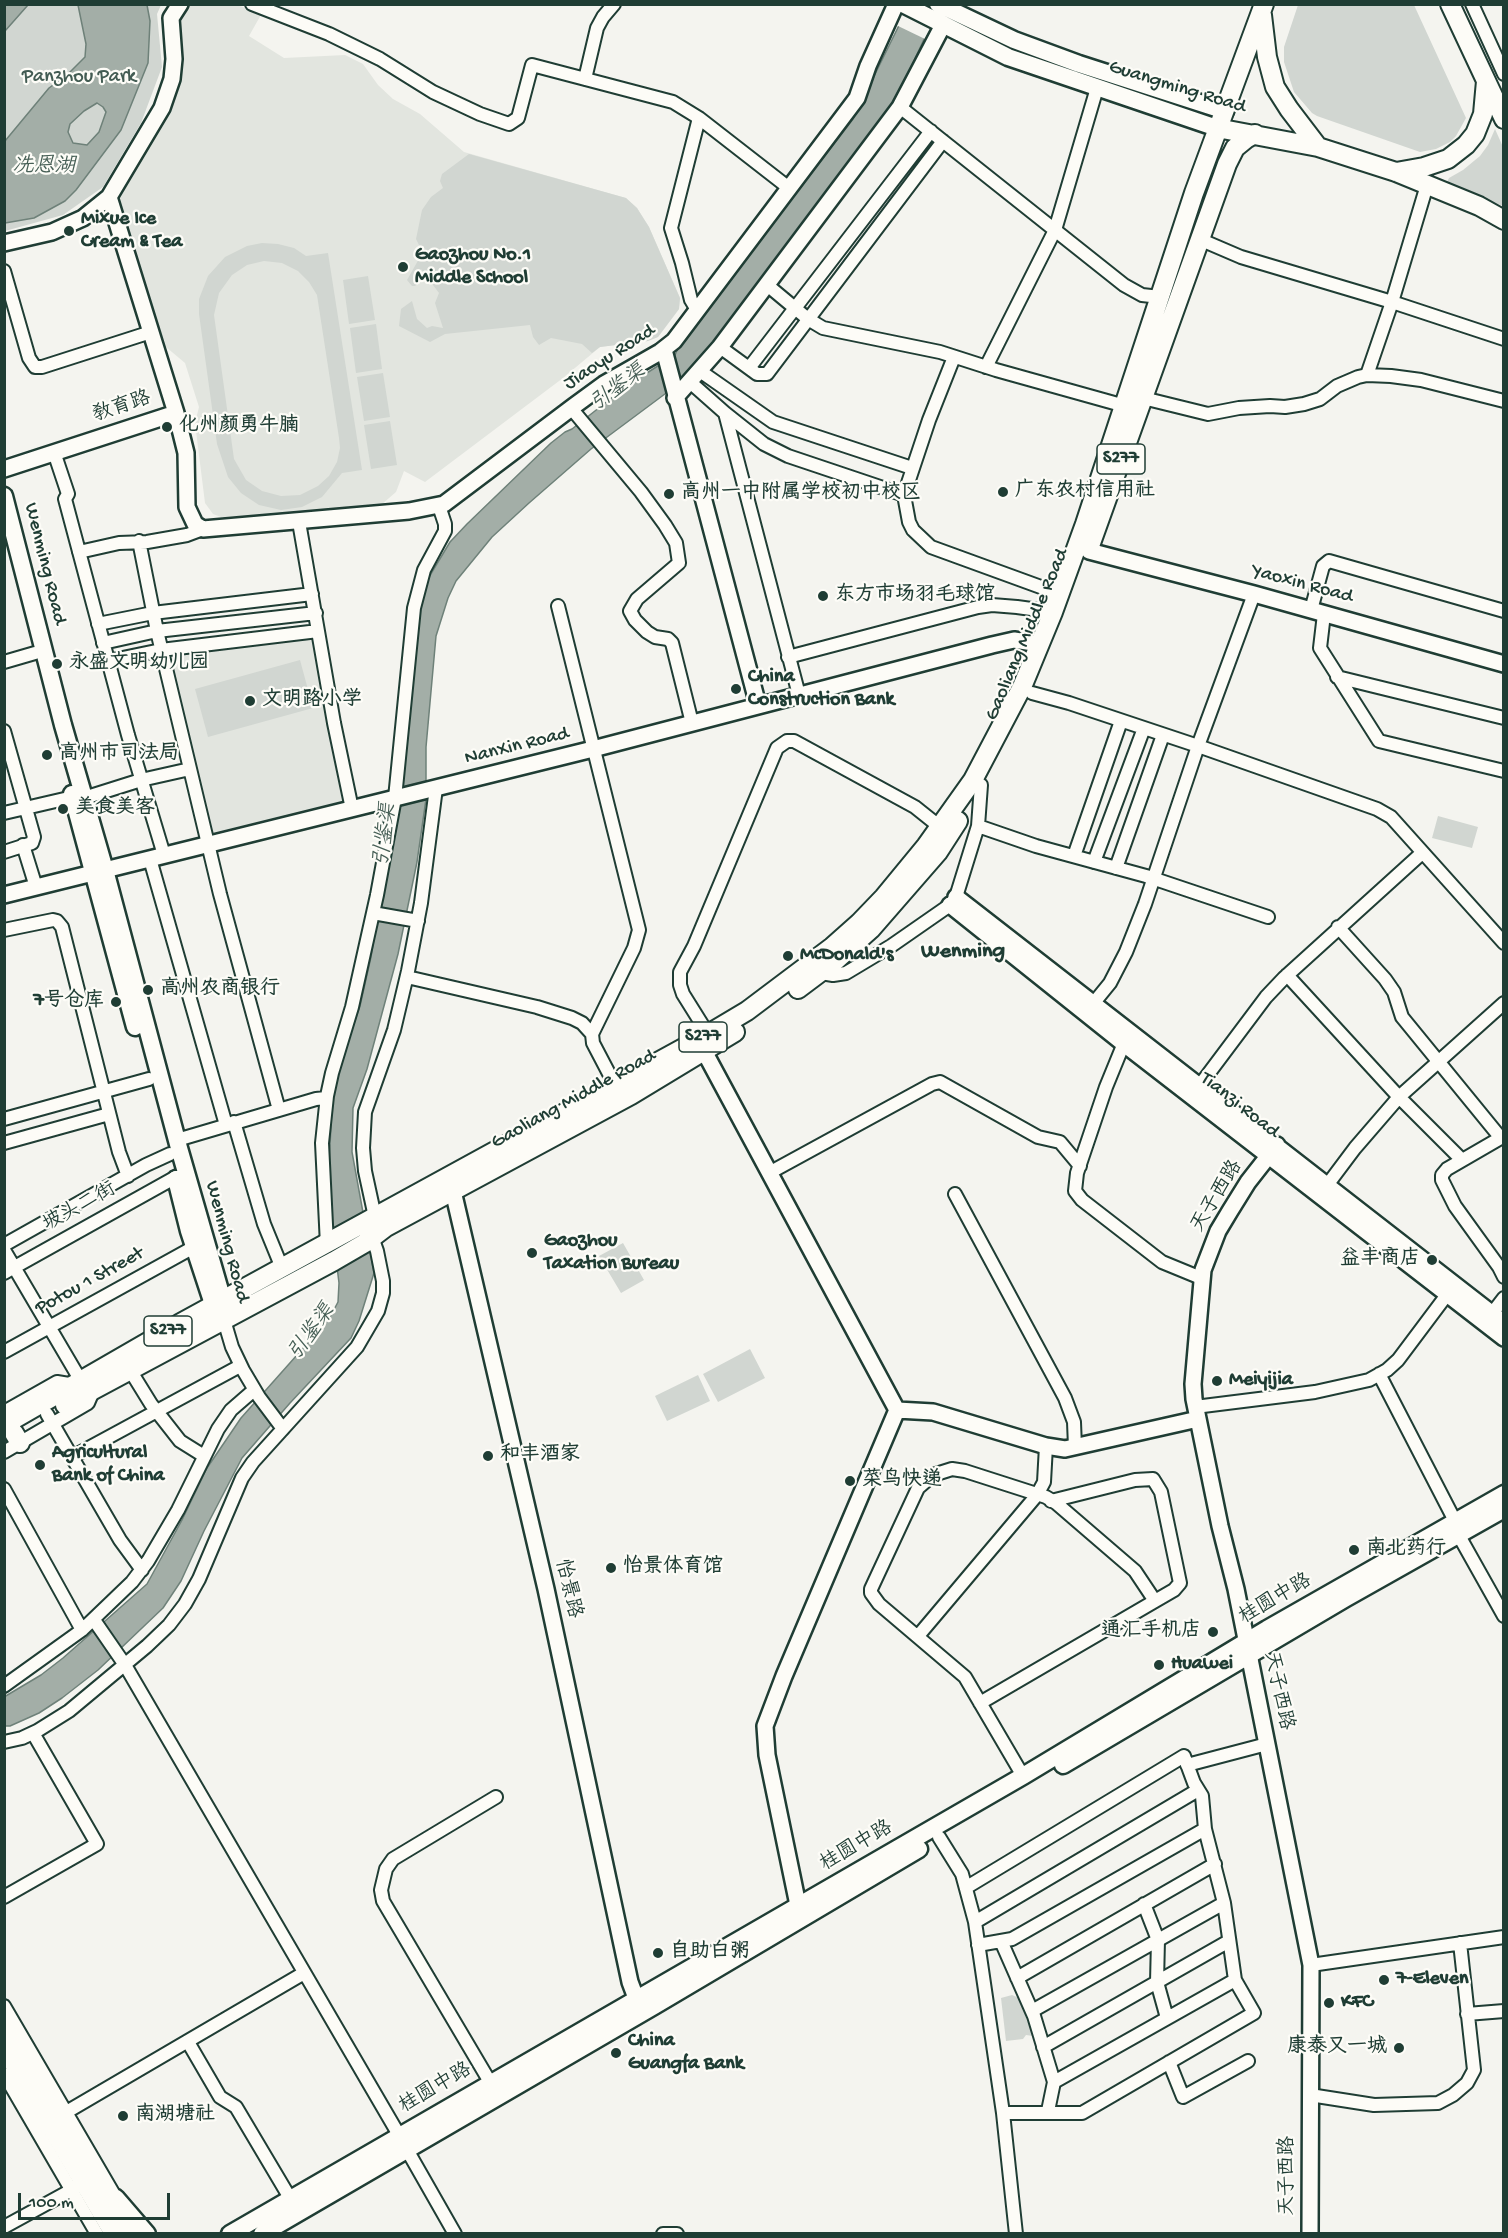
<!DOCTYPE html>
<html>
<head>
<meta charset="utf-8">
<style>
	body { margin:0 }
	#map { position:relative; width:1508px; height:2238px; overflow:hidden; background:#f4f4ef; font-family:"Gochi Hand",sans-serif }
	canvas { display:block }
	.frame { position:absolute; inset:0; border:6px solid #1f3d34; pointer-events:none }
	.scale { position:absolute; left:18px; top:2193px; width:152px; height:27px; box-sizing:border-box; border:3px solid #1f3d34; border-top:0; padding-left:8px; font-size:18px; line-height:21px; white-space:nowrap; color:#1f3d34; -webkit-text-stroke:4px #fdfcf7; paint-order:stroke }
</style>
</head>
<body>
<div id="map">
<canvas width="1508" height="2238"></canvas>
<div class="frame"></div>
<div class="scale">100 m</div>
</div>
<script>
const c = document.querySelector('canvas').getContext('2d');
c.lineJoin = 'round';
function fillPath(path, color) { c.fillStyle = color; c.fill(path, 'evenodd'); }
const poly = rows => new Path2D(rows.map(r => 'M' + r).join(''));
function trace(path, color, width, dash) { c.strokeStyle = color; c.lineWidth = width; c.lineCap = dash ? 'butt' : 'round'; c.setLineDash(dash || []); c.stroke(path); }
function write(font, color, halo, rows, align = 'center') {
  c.font = font + ' "Gochi Hand","LXGW WenKai TC",sans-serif'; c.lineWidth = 4.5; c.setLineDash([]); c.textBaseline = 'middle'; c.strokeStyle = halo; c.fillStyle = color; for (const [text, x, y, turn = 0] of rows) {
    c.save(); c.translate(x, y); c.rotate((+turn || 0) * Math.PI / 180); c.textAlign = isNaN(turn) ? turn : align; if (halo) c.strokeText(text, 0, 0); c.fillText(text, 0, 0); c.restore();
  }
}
const built = poly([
	[190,5,236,5,262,13,249,36,284,58,345,55,363,64,378,85,393,99,420,114,464,152,626,198,637,208,649,227,680,298,679,309,658,337,648,341,600,347,563,378,425,482,404,471,396,492,381,505,292,514,221,517,213,514,205,503,195,423,199,407,185,363,166,347,119,204,117,192,151,144,168,110,177,23,181,13],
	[311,636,342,801,209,834,167,656,238,645]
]);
const green = poly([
	[5,5,161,5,157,14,162,67,141,123,103,187,63,215,5,231],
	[1298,5,1414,5,1466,118,1456,136,1450,142,1436,149,1420,152,1317,116,1312,113,1294,92,1284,62,1284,47],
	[1495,129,1503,147,1503,206,1449,185,1447,182,1449,178,1463,170,1480,156,1488,145],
	[469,154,626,198,637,208,649,227,680,298,679,309,658,337,648,341,600,347,592,353,582,344,551,338,539,345,533,337,530,325,445,334,430,342,399,326,401,309,412,301,417,319,427,328,432,326,443,328,435,303,439,293,421,269,418,273,420,281,415,286,412,286,407,280,424,250,419,245,416,239,422,210,431,197,443,188,440,181,442,174],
	[262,243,278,244,294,248,306,256,328,253,362,470,342,473,322,497,302,507,281,510,259,505,241,493,228,477,217,444,199,314,199,299,208,276,225,257,247,246],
	[264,261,282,263,298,271,309,282,317,295,339,438,340,448,337,462,329,476,318,486,300,495,281,496,262,491,246,480,234,459,214,315,219,293,232,275,247,265],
	[368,276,375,320,349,324,343,280],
	[376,324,382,369,356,373,350,328],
	[383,373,390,417,364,421,357,377],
	[390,421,397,465,371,469,364,425],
	[300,660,313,708,208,737,195,689],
	[1438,816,1478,827,1472,848,1432,838],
	[623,1243,644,1280,621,1293,599,1256],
	[750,1349,765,1378,718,1402,703,1374],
	[698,1375,710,1401,667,1421,655,1396],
	[1012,1995,1019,1998,1033,2036,1026,2035,1023,2039,1006,2041,1001,1998]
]);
const water = poly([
	[5,4,28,5,5,31,4,5,5,4],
	[78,5,147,5,150,21,148,63,121,130,76,190,65,201,34,218,5,223,5,141,49,88,68,74,85,57,86,44,78,5],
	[97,103,103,107,106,112,99,132,87,145,73,143,68,132,70,124,84,111,97,103],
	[909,5,940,5,891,110,724,335,681,382,591,449,529,503,492,537,456,581,448,598,436,636,426,747,426,799,417,862,398,954,367,1069,353,1108,352,1152,374,1273,359,1321,351,1338,290,1403,242,1458,204,1531,181,1581,163,1608,98,1670,62,1698,39,1713,10,1726,5,1726,4,1697,41,1675,63,1658,147,1584,182,1520,207,1468,241,1418,329,1319,338,1302,339,1283,330,1209,329,1166,333,1085,360,1006,371,957,387,861,418,612,429,577,450,542,467,524,551,443,565,432,572,429,628,385,675,355,679,346,853,119,909,5]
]);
const pier = poly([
	[906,5,942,5,925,39,896,25]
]);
const minor = poly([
	[252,4,329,34,380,59,433,92,480,114,509,124,518,118,532,65,673,102,699,118,789,188],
	[1472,4,1504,74],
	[585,79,597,28,603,17,614,4],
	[900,107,1124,285,1142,295,1160,297],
	[1199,239,1241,257,1392,302,1504,339],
	[4,271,29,358,35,367,42,367,151,332],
	[766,284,808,319,823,328,940,352,996,370,1125,406],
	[697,310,691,300,682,263,671,228,699,118],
	[720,347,757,374,767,374,943,141],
	[954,357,929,420,904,495,909,522,913,530,931,547,1060,594],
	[986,367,1055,230,1097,88],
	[749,368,931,131],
	[700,371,773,422,912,468],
	[1367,375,1392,302,1427,185],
	[690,382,725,413,799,695],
	[1143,398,1208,414,1239,408,1270,406,1285,407,1304,404,1320,399,1337,386,1358,377,1367,375,1391,376,1421,380,1504,401],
	[571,408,641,492,665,525,676,543,679,563,637,599,630,611,635,620,647,632,655,637,668,639,672,643,692,723],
	[725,413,764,444,788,456,904,495],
	[54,452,68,494,65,499,128,735,164,855],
	[299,522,334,723,352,809],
	[139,541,157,631,220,894,279,1110],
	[79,552,119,543,147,542,187,535,203,529],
	[558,606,639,930,634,948,592,1034,593,1043,615,1085],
	[1311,610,1323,566,1329,561,1504,611],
	[1324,614,1320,648,1379,741,1504,771],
	[98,624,153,613,312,594],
	[103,643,157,631,316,613],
	[788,657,978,607,992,605,1017,607,1053,612],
	[108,661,161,650,318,631],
	[4,662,35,653],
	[1337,677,1504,718],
	[1032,693,1069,703,1198,746,1377,809,1391,817,1504,943],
	[4,731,34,837,32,843,4,852],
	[84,798,141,780,190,769],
	[4,813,73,797],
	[978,826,1036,846,1146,876,1268,917],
	[23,845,36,887],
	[1074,856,1121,721],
	[150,859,226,1125],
	[1094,862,1144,728],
	[1116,868,1163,735],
	[373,913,418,921],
	[1338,927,1385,979,1394,992,1402,1017,1500,1137],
	[4,930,53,920,57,921,62,927,119,1152,128,1176],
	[821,973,833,975,846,973,891,946,950,905,956,897,978,826,981,785],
	[1287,975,1399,1097,1461,1159],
	[407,977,537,1007,572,1018,582,1023,592,1034],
	[1088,1010,1110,983,1126,952,1145,904,1198,746,1254,594],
	[708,1034,683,994,680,985,680,972,694,946,777,748,787,741,794,741,915,807,940,827],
	[1129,1037,1124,1043,1106,1087,1077,1173,1075,1191,1082,1200,1162,1262,1201,1278],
	[1194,1093,1266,997,1284,978,1422,853],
	[4,1119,149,1079],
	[234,1122,264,1224,282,1268],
	[1504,1136,1447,1169,1442,1175,1442,1180,1455,1206,1499,1267,1504,1277],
	[177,1140,316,1099,326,1098],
	[4,1143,109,1114],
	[769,1173,932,1084,940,1082,1038,1137,1060,1142,1080,1166],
	[1322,1192,1355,1148,1399,1097,1504,1003],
	[955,1194,1065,1398,1074,1422,1075,1447],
	[375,1217,365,1171,363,1148,365,1112,394,1030,408,971,421,903,436,788],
	[4,1245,146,1165,170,1154],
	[327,1245,322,1143,327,1096,332,1073,352,1007,377,895,395,798,414,608,424,570,445,531,445,524,439,506],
	[4,1250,81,1381],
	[4,1273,176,1177],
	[224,1320,232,1347,243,1370,259,1397,283,1429],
	[1487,1320,1504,1298],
	[4,1352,194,1247],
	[130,1370,151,1404,180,1441,204,1456],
	[1379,1374,1455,1521],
	[1195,1407,1315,1392,1369,1380,1387,1370,1398,1360,1452,1288],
	[4,1412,57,1382,75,1385],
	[47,1414,120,1540,142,1570],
	[4,1452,88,1403,94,1389],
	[72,1457,240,1366],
	[4,1489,82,1630],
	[1458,1534,1504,1616],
	[94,1620,125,1665,399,2135],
	[918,1636,1037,1495,1044,1482,1046,1446],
	[4,1686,82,1630,132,1582,148,1561,178,1510,218,1429,231,1410,254,1390],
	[980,1703,1155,1601,1174,1590,1180,1583,1161,1492,1153,1479,1135,1480,1051,1501],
	[4,1742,22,1738,37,1731,69,1711,147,1646,169,1625,185,1604,199,1579,242,1478,253,1462,357,1347,378,1311,383,1293,383,1281,377,1251,372,1237],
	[1187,1765,1267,1744],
	[1023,1776,965,1677,879,1604,871,1593,871,1589,918,1488,933,1475,952,1469,965,1471,1046,1497,1056,1503,1135,1571,1155,1601],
	[939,1837,962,1874,975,1922,1003,2113,1016,2234],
	[967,1887,1184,1756,1194,1783,1202,1796,1205,1829,1224,1903,1235,1980,1254,2013,1082,2113,1003,2113],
	[4,1897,97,1844,33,1733],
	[1144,1904,1158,1940,1157,1982,1167,2018],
	[975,1922,1198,1790],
	[1001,1941,1034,2016,1054,2082,1048,2111],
	[978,1945,1012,1939,1205,1829],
	[1311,1965,1504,1937],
	[1017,1978,1215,1864],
	[4,2006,116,2198],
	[1032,2011,1224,1903],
	[1467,2014,1504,2011],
	[188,2042,220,2097,236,2107,290,2198],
	[1043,2047,1229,1941],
	[1169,2062,1183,2097,1248,2061],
	[4,2074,97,2234],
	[490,2082,383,1901,381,1890,386,1869,393,1859,496,1797],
	[1054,2082,1235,1980],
	[1310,2095,1374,2105,1438,2103,1453,2095,1467,2083,1474,2070,1460,1943],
	[58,2117,304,1973],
	[406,2148,455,2234],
	[4,2227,77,2187],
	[663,2234,677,2234]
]);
const tertiary = poly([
	[109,197,176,413],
	[4,243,52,232,83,218,109,197,162,108,172,79,174,59,171,18,180,4],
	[664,350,758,705],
	[675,398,720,347,900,107,943,25],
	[4,469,176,413,186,453,187,507,195,524,203,529,409,511,444,504,574,406,604,384,660,352,674,341,857,98,868,66,896,4],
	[1089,551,1254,594,1504,664],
	[4,895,593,749,992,645,1014,640,1040,644],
	[956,897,1504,1323],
	[950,905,1129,1048,1504,1338],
	[704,1051,897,1410,784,1676,765,1726,767,1755,798,1905],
	[1277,1145,1248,1182,1230,1211,1218,1231,1203,1270,1193,1384,1194,1399,1220,1526,1236,1589,1311,1965,1310,2234],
	[453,1191,546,1589,630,1982,636,1998],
	[897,1410,933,1412,1046,1446,1065,1449,1198,1419]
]);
const secondary = poly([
	[903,4,1008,57,1217,128],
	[938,4,1014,40,1079,64,1225,111],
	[4,496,63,725,105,870,179,1148,223,1301,224,1313],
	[72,794,135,1027],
	[176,1179,189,1231,213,1304],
	[1063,1765,1346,1598,1504,1509],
	[4,2024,127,2234],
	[4,2049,113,2234],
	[116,2198,147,2234],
	[230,2234,1023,1776,1267,1629,1504,1494],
	[262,2234,654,2006,919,1849]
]);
const primary = poly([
	[1450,4,1504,119],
	[1262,15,1267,57,1275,87,1289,109,1318,147],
	[1217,128,1318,147,1396,172,1479,206,1504,220],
	[1396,172,1424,167,1448,159,1466,145,1475,134,1483,114,1486,81],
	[1091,543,1227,164,1235,148,1246,139,1255,134],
	[798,989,834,962,871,929,938,852,958,821],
	[65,1405,334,1261,365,1243,386,1227,631,1095,735,1032],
	[4,1425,179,1324,700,1039,747,1011,832,947,859,923,884,897,926,846,973,780,1022,687,1053,612,1085,524,1194,193,1264,4],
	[14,1433,20,1443]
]);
const markers = [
	[69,231,6,"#1f3d34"],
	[403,267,6,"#1f3d34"],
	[167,427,6,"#1f3d34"],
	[1003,492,6,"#1f3d34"],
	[669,494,6,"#1f3d34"],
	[823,596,6,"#1f3d34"],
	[57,664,6,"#1f3d34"],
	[736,689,6,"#1f3d34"],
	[250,701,6,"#1f3d34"],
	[47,755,6,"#1f3d34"],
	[63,809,6,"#1f3d34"],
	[788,956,6,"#1f3d34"],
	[148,990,6,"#1f3d34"],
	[116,1002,6,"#1f3d34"],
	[532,1253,6,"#1f3d34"],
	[1432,1260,6,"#1f3d34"],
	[1217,1381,6,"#1f3d34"],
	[488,1456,6,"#1f3d34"],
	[40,1465,6,"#1f3d34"],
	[850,1481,6,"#1f3d34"],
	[1354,1550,6,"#1f3d34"],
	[611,1568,6,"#1f3d34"],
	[1213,1632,6,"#1f3d34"],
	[1159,1665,6,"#1f3d34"],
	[658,1953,6,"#1f3d34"],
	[1384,1980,6,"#1f3d34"],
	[1329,2003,6,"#1f3d34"],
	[1399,2048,6,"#1f3d34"],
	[616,2053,6,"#1f3d34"],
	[123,2116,6,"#1f3d34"]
];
const shields = [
	[1121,459,48],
	[703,1037,48],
	[168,1331,48]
];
const shieldNames = [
	["S277",1121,459],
	["S277",703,1037],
	["S277",168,1331]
];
const parkNames = [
	["Panzhou Park",79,78]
];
const streetNames = [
	["Guangming Road",1177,88,17],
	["Jiaoyu Road",610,358,-33],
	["教育路",122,408,-18],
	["Wenming Road",44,564,76],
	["Yaoxin Road",1302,585,15],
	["Gaoliang Middle Road",1028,635,-67],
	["NanXin Road",517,747,-14],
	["Gaoliang Middle Road",574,1100,-29],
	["Tianzi Road",1239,1106,38],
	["天子西路",1218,1197,-59],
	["坡头二街",80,1208,-29],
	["Wenming Road",226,1242,75],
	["Potou 1 Street",90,1282,-29],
	["怡景路",567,1589,77],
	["桂圆中路",1276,1600,-30],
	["天子西路",1277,1691,78],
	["桂圆中路",857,1847,-30],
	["桂圆中路",436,2089,-30],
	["天子西路",1289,2176,-90]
];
const poiNames = [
	["Mixue Ice",81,220],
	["Cream & Tea",81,243],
	["Gaozhou No.1",415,256],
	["Middle School",415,279],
	["化州颜勇牛腩",179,427],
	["广东农村信用社",1015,492],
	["高州一中附属学校初中校区",681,494],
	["东方市场羽毛球馆",835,596],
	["永盛文明幼儿园",69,664],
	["China",748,678],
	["Construction Bank",748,701],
	["文明路小学",262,701],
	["高州市司法局",59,755],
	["美食美客",75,809],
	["McDonald's",800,956],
	["高州农商银行",160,990],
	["7号仓库",104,1002,"right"],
	["Gaozhou",544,1242],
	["Taxation Bureau",544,1265],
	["益丰商店",1420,1260,"right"],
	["Meiyijia",1229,1381],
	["Agricultural",52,1454],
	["Bank of China",52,1477],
	["和丰酒家",500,1456],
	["菜鸟快递",862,1481],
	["南北药行",1366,1550],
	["怡景体育馆",623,1568],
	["通汇手机店",1201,1632,"right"],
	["Huawei",1171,1665],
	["自助白粥",670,1953],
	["7-Eleven",1396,1980],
	["KFC",1341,2003],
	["China",628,2042],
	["Guangfa Bank",628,2065],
	["康泰又一城",1387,2048,"right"],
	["南湖塘社",135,2116]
];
const waterNames = [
	["冼恩湖",44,168],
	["引鉴渠",619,389,-37],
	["引鉴渠",387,835,-83],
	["引鉴渠",313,1333,-54]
];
const quarterNames = [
	["Wenming",963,953]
];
fillPath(built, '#e2e5df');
fillPath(green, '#d1d6d1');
fillPath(water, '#a3aea7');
trace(water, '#6e8179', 1.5);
fillPath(pier, '#f4f4ef');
trace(minor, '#1f3d34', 16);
trace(tertiary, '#1f3d34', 20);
trace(secondary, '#1f3d34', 21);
trace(primary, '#1f3d34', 22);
trace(minor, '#fdfcf7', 12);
trace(tertiary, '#fdfcf7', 15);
trace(secondary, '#fdfcf7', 16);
trace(primary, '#fdfcf7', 18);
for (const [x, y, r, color] of markers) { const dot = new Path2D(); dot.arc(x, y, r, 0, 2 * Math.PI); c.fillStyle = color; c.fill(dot); trace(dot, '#fdfcf7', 2); }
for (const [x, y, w] of shields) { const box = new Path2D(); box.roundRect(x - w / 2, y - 15, w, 30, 4.5); c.fillStyle = '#fdfcf7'; c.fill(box); trace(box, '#1f3d34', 1.5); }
write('bold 18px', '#1f3d34', null, shieldNames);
write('20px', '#435c53', '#fdfcf7', parkNames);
write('20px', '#1f3d34', '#fdfcf7', streetNames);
write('bold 20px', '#1f3d34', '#fdfcf7', poiNames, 'left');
write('italic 21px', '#475f56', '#fdfcf7', waterNames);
write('bold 22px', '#1f3d34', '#fdfcf7', quarterNames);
</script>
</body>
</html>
